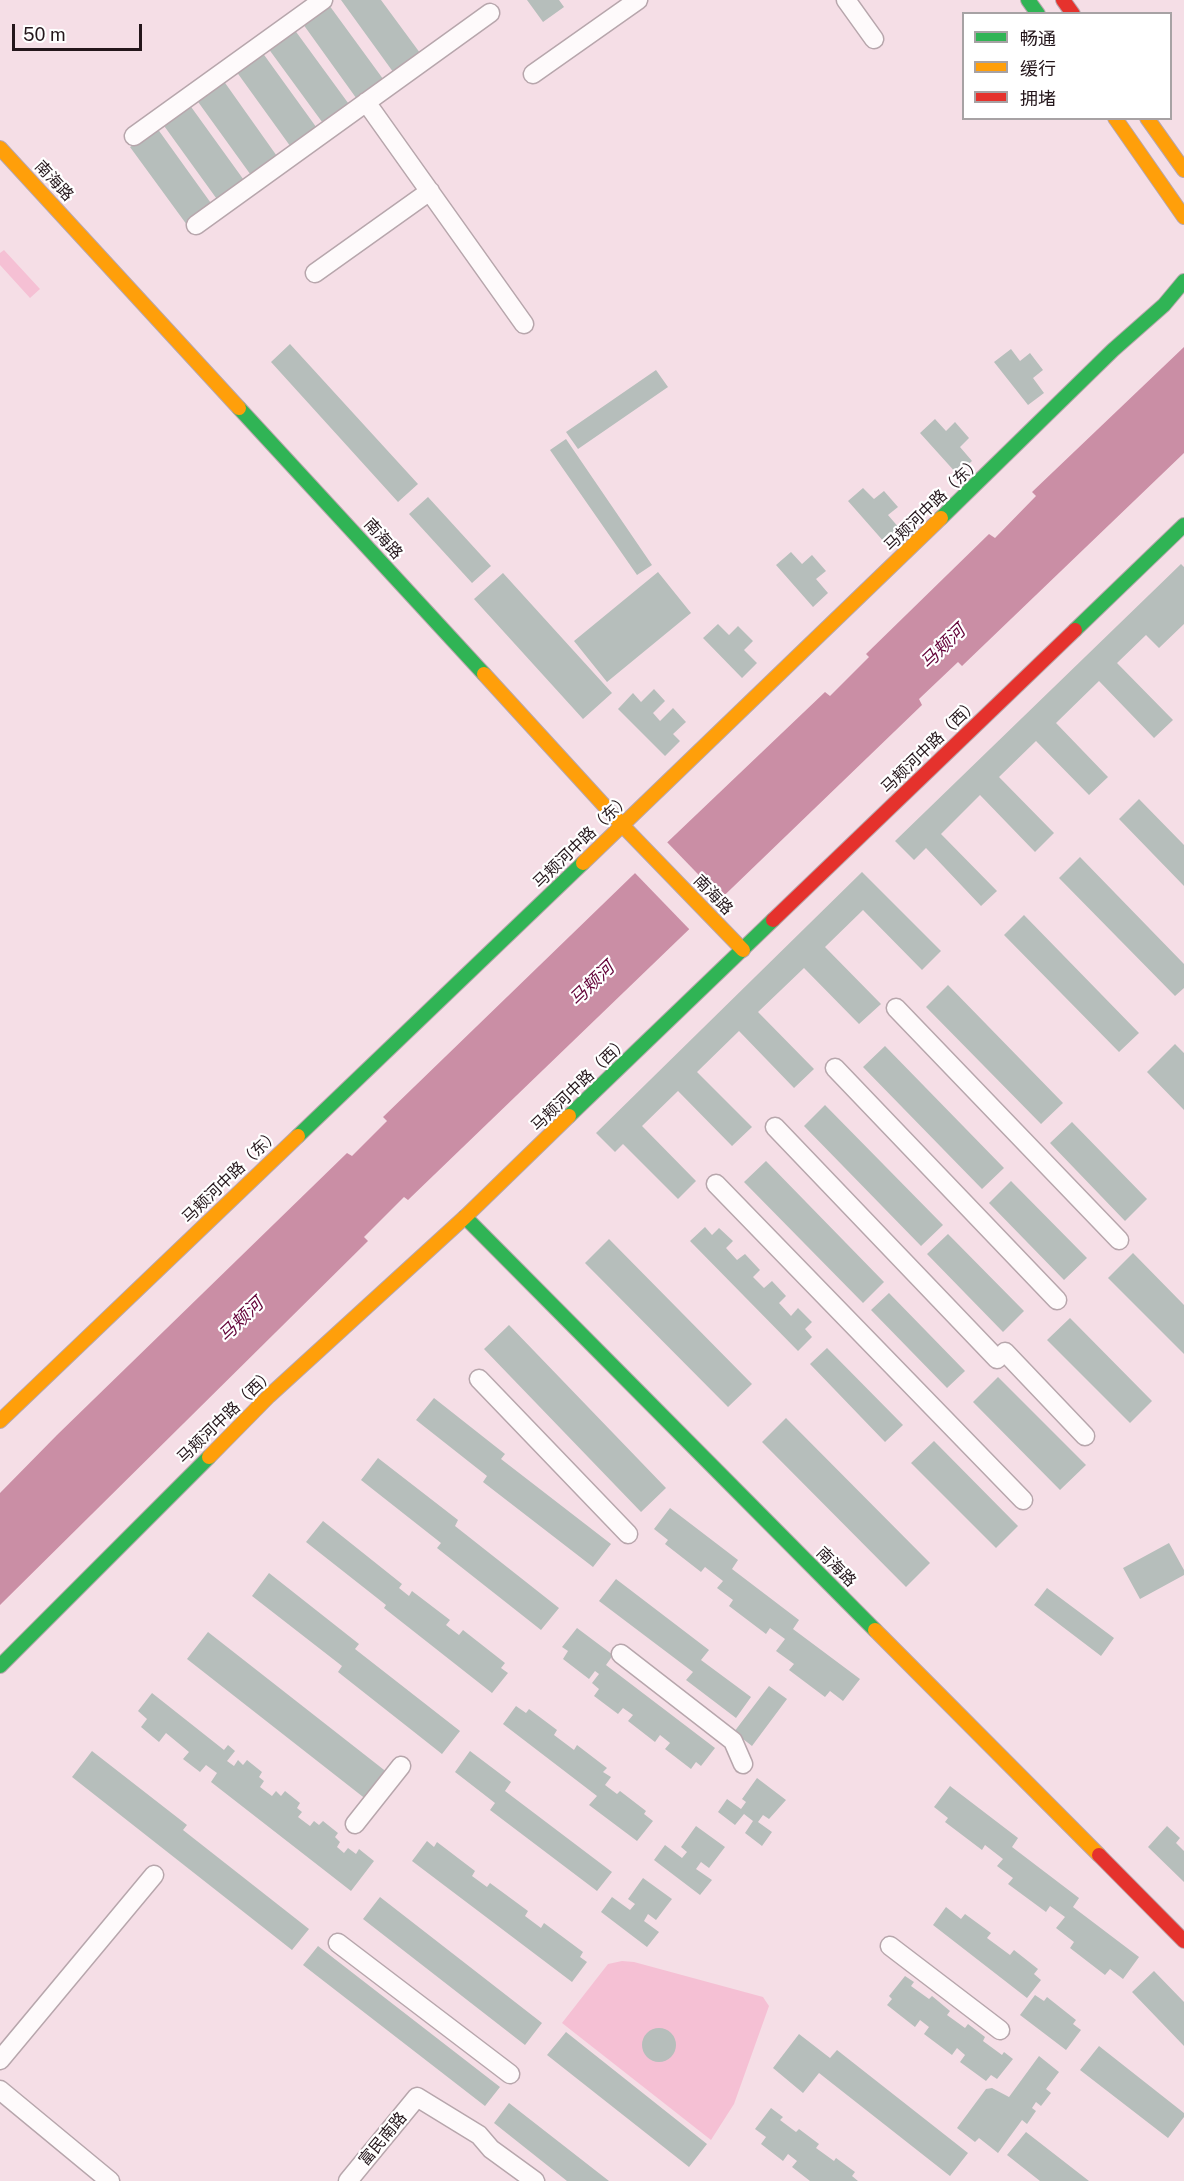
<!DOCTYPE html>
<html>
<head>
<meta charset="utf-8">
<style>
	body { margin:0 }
	#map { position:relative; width:1184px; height:2181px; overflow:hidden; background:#f5dee6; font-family:"Public Sans","Noto Sans SC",sans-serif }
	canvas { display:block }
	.legend { position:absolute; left:962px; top:12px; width:210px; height:108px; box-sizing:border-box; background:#fff; border:2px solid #a7a2a4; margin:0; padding:8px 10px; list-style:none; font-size:18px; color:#24161b }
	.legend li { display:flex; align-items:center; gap:12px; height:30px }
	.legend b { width:30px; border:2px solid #a7a2a4 }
	.scale { position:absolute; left:12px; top:24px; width:130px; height:27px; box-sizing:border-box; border:3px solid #24161b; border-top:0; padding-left:8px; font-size:18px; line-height:21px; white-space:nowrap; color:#24161b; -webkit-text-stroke:4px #fff; paint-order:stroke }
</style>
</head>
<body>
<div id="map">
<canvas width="1184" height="2181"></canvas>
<ul class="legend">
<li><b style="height:8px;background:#30b455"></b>畅通</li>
<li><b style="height:8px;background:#ff9f0a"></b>缓行</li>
<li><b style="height:8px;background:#e5322d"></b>拥堵</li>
</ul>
<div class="scale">50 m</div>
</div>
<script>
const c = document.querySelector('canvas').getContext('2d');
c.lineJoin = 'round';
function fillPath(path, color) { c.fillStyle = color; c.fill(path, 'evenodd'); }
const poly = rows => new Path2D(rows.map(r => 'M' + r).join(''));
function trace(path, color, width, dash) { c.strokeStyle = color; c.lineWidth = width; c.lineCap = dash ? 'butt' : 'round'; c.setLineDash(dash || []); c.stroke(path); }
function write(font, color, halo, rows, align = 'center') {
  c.font = font + ' "Public Sans","Noto Sans SC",sans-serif'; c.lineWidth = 4.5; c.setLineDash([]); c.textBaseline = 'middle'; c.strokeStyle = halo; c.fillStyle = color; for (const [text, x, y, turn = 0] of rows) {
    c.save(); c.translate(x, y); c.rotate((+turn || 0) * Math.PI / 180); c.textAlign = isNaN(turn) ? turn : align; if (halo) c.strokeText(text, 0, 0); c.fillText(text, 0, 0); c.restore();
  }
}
const green = poly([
	[4,250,40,289,30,298,0,265,0,253],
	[622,1961,634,1962,763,1997,769,2006,734,2104,711,2140,562,2023,608,1964]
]);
const water = poly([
	[1184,347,1184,453,962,666,958,662,919,699,922,705,408,1200,404,1197,364,1237,368,1241,0,1605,0,1493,57,1435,347,1153,352,1156,387,1121,383,1117,633,875,825,692,830,696,869,657,866,654,989,534,995,538,1036,496,1032,492]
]);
const pier = poly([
	[665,840,723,900,691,931,633,871]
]);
const building = poly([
	[341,0,381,0,423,57,396,76],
	[527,0,559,0,564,7,543,22],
	[329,5,386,83,359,102,303,24],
	[294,29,351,107,325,126,268,48],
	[262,52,319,131,293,150,236,71],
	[223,80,279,159,253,178,196,99],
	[189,104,246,183,219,202,162,123],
	[157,128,213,206,187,225,130,147],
	[290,344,418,484,398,502,271,362],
	[1011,349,1020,361,1030,353,1043,370,1033,378,1044,393,1028,405,994,362],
	[656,370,668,387,578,449,566,432],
	[935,419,946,431,955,422,969,438,960,447,972,461,957,474,920,433],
	[566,439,652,565,637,575,550,450],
	[863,488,874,499,884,491,898,507,888,515,900,529,885,543,848,501],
	[428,497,491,566,472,583,409,514],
	[791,552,802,564,812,555,826,571,816,579,828,593,813,607,776,565],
	[1181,564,1184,567,1184,624,1159,648,1146,635,1117,663,1173,720,1154,738,1099,681,1056,723,1108,777,1089,795,1036,741,999,777,1054,833,1035,852,980,795,941,834,997,891,981,906,926,848,914,860,895,841],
	[658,572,691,613,607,682,574,641],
	[503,573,612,693,583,719,474,599],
	[718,624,729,635,738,626,753,641,744,650,757,663,742,678,703,638],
	[654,689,665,701,653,713,660,721,673,708,686,722,673,734,680,741,665,756,618,709,633,693,641,702],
	[1139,799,1184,845,1184,886,1119,819],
	[1080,857,1184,964,1184,988,1175,996,1059,878],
	[862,872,941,951,922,970,863,910,825,947,881,1004,859,1024,804,968,758,1012,814,1069,794,1088,739,1031,697,1072,752,1127,732,1146,678,1091,642,1126,696,1181,678,1199,623,1144,615,1152,596,1133],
	[1024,915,1139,1033,1119,1052,1004,935],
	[948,985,1063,1103,1041,1124,926,1007],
	[1175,1044,1184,1053,1184,1110,1147,1072],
	[885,1046,1004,1168,982,1189,863,1067],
	[825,1105,943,1225,921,1246,804,1126],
	[1072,1122,1147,1199,1125,1221,1050,1143],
	[766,1161,884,1282,863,1303,744,1182],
	[1011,1181,1087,1258,1064,1280,989,1203],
	[705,1227,712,1235,719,1228,733,1241,726,1248,737,1260,745,1254,760,1270,753,1277,764,1288,772,1281,786,1296,779,1303,791,1316,798,1308,812,1322,805,1329,812,1337,798,1351,690,1241],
	[948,1234,1024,1311,1003,1332,927,1254],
	[609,1239,752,1384,728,1407,585,1263],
	[1133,1253,1184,1305,1184,1354,1108,1278],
	[889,1293,965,1371,947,1388,871,1310],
	[1070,1318,1152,1401,1130,1423,1047,1340],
	[509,1325,666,1488,641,1512,484,1349],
	[827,1348,903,1425,885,1442,810,1364],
	[998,1377,1086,1465,1060,1490,973,1402],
	[434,1398,505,1454,501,1459,611,1544,593,1567,483,1482,487,1476,416,1420],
	[786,1418,930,1563,906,1587,762,1442],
	[934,1441,1018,1526,996,1548,911,1463],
	[378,1458,458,1520,455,1526,559,1608,541,1630,437,1548,441,1543,361,1480],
	[670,1508,738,1560,732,1569,799,1620,793,1629,860,1679,843,1701,830,1691,825,1697,789,1670,794,1664,776,1651,785,1639,770,1628,766,1634,729,1606,733,1600,717,1588,723,1581,705,1567,701,1572,665,1544,668,1540,654,1529],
	[323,1521,402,1584,399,1588,409,1596,412,1591,450,1620,446,1625,459,1635,463,1630,505,1663,501,1668,508,1673,492,1693,384,1608,386,1605,306,1542],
	[1169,1543,1184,1570,1184,1575,1140,1599,1123,1568],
	[269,1573,359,1644,355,1649,460,1731,442,1754,338,1672,342,1666,252,1596],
	[616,1579,709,1650,701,1660,751,1697,736,1718,686,1680,693,1672,599,1601],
	[1047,1588,1114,1638,1101,1656,1034,1605],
	[577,1628,613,1655,606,1665,715,1748,701,1766,696,1762,691,1769,665,1749,670,1743,660,1735,655,1742,628,1721,633,1715,623,1708,618,1714,594,1696,599,1689,592,1683,599,1674,595,1671,589,1679,563,1659,568,1651,562,1647],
	[208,1632,388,1773,367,1800,187,1659],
	[769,1686,787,1699,752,1746,734,1732],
	[152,1693,224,1750,228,1745,235,1751,227,1761,234,1766,238,1760,243,1765,247,1760,262,1772,259,1777,264,1781,260,1787,272,1796,276,1791,281,1796,285,1791,300,1803,297,1808,302,1812,298,1817,310,1826,314,1821,319,1825,323,1821,338,1833,335,1837,340,1842,337,1847,344,1853,348,1848,356,1854,359,1849,374,1861,351,1891,211,1782,217,1773,206,1765,200,1772,183,1759,189,1752,166,1733,159,1742,141,1727,147,1719,138,1711],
	[516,1706,526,1713,529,1709,557,1730,554,1735,574,1750,577,1745,607,1768,603,1772,611,1777,605,1785,617,1794,620,1791,646,1811,644,1814,653,1821,637,1841,589,1805,597,1796,503,1724],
	[92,1751,187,1825,183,1830,309,1929,292,1950,72,1777],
	[470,1751,511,1782,505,1791,612,1872,597,1891,490,1810,495,1803,455,1772],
	[757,1778,786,1800,769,1819,763,1815,758,1822,772,1832,762,1846,745,1833,753,1821,744,1814,735,1825,718,1812,727,1799,741,1809,746,1802,742,1799],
	[950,1786,1018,1838,1012,1847,1079,1898,1073,1907,1139,1957,1123,1979,1110,1969,1105,1975,1070,1948,1074,1942,1056,1928,1065,1917,1050,1906,1046,1912,1008,1884,1013,1878,997,1866,1003,1859,985,1845,982,1850,945,1822,948,1818,934,1807],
	[696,1826,725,1847,709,1868,701,1862,696,1869,712,1880,700,1895,654,1860,665,1845,682,1858,687,1852,681,1847],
	[1167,1826,1180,1838,1176,1843,1184,1851,1184,1882,1148,1847],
	[427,1841,434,1847,437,1842,475,1871,472,1876,487,1887,490,1883,528,1911,525,1916,541,1928,544,1923,583,1952,580,1957,587,1962,572,1982,412,1861],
	[643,1878,672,1899,656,1920,648,1914,644,1921,659,1932,647,1947,601,1912,612,1897,630,1910,635,1904,628,1899],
	[380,1897,542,2023,525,2045,363,1919],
	[946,1907,961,1919,965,1914,991,1933,987,1938,1010,1955,1014,1950,1038,1969,1034,1974,1041,1980,1027,1998,933,1925],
	[318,1946,500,2087,485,2106,303,1965],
	[1154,1971,1184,2002,1184,2046,1132,1992],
	[905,1976,914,1982,911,1986,929,1999,932,1996,950,2011,947,2015,965,2028,968,2024,985,2037,983,2041,1002,2055,1004,2052,1013,2059,997,2079,991,2075,986,2081,960,2062,965,2055,957,2048,952,2055,924,2034,929,2027,920,2020,915,2027,887,2005,892,1999,889,1996],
	[1035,1995,1044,2001,1047,1997,1076,2020,1073,2024,1081,2030,1066,2050,1020,2015],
	'642 2045a17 17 0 1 1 34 0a17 17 0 1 1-34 0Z',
	[566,2032,707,2144,689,2167,547,2055],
	[799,2034,830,2058,837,2050,968,2153,950,2176,819,2073,803,2093,773,2068],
	[1099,2046,1184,2113,1184,2117,1168,2138,1080,2070],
	[1039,2056,1059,2072,1046,2089,1051,2093,1041,2106,1036,2102,1032,2108,1036,2111,1027,2124,1022,2120,998,2153,979,2138,975,2142,957,2128,986,2089,992,2088,1009,2097],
	[509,2103,609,2181,567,2181,494,2123],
	[771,2108,783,2117,780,2120,796,2132,799,2129,819,2144,816,2148,834,2161,836,2158,855,2172,852,2176,858,2181,810,2181,792,2167,797,2161,788,2154,783,2161,761,2144,766,2137,755,2129],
	[1026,2132,1089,2181,1040,2181,1007,2155]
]);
const street = poly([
	[846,0,874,39],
	[533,74,638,0],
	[366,102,524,324],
	[134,136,323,0],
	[196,225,490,13],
	[315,273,430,191],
	[896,1008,1119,1240],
	[835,1068,1057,1300],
	[775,1127,997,1359],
	[716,1184,1023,1500],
	[1005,1352,1085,1436],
	[479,1379,628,1534],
	[621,1654,733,1741,743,1764],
	[355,1824,401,1766],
	[338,1943,510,2074],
	[890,1946,1000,2030],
	[0,2060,154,1875],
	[0,2090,110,2181],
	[348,2181,417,2097,479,2135,491,2149,535,2181]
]);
const fast = poly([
	[1028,0,1038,14],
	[239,408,484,674],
	[941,518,1113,350,1164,305,1184,281],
	[1075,630,1184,525],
	[569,1116,773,920],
	[298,1136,583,863],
	[465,1217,875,1630],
	[0,1666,209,1457]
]);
const slow = poly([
	[1115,118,1184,217],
	[1147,118,1184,170],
	[0,148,239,408],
	[484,674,622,825,743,950],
	[583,863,941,518],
	[0,1421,298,1136],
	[209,1457,269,1396,465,1217,569,1116],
	[875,1630,1099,1855]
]);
const jam = poly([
	[1063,0,1073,14],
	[773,920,1075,630],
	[1099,1855,1184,1941]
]);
const streetNames = [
	["南海路",54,181,47],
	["马颊河中路（东）",933,504,-44],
	["南海路",383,539,48],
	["马颊河中路（西）",930,746,-44],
	["马颊河中路（东）",582,841,-44],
	["南海路",713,895,46],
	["马颊河中路（西）",580,1084,-44],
	["马颊河中路（东）",231,1176,-44],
	["马颊河中路（西）",226,1416,-44],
	["南海路",836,1567,45],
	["富民南路",383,2139,-50]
];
const waterNames = [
	["马颊河",943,647,-44],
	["马颊河",592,984,-44],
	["马颊河",241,1320,-44]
];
fillPath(green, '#f5c0d4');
fillPath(water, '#ca8ea5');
fillPath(pier, '#f5dee6');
fillPath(building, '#b6bebb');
trace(street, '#b7a6ac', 21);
trace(fast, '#b7a6ac', 16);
trace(slow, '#b7a6ac', 16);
trace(jam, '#b7a6ac', 16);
trace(street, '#fefafb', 18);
trace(fast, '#30b455', 14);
trace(slow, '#ff9f0a', 14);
trace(jam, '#e5322d', 14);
write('16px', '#24161b', '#fff', streetNames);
write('italic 18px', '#630238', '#fff', waterNames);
</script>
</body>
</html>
